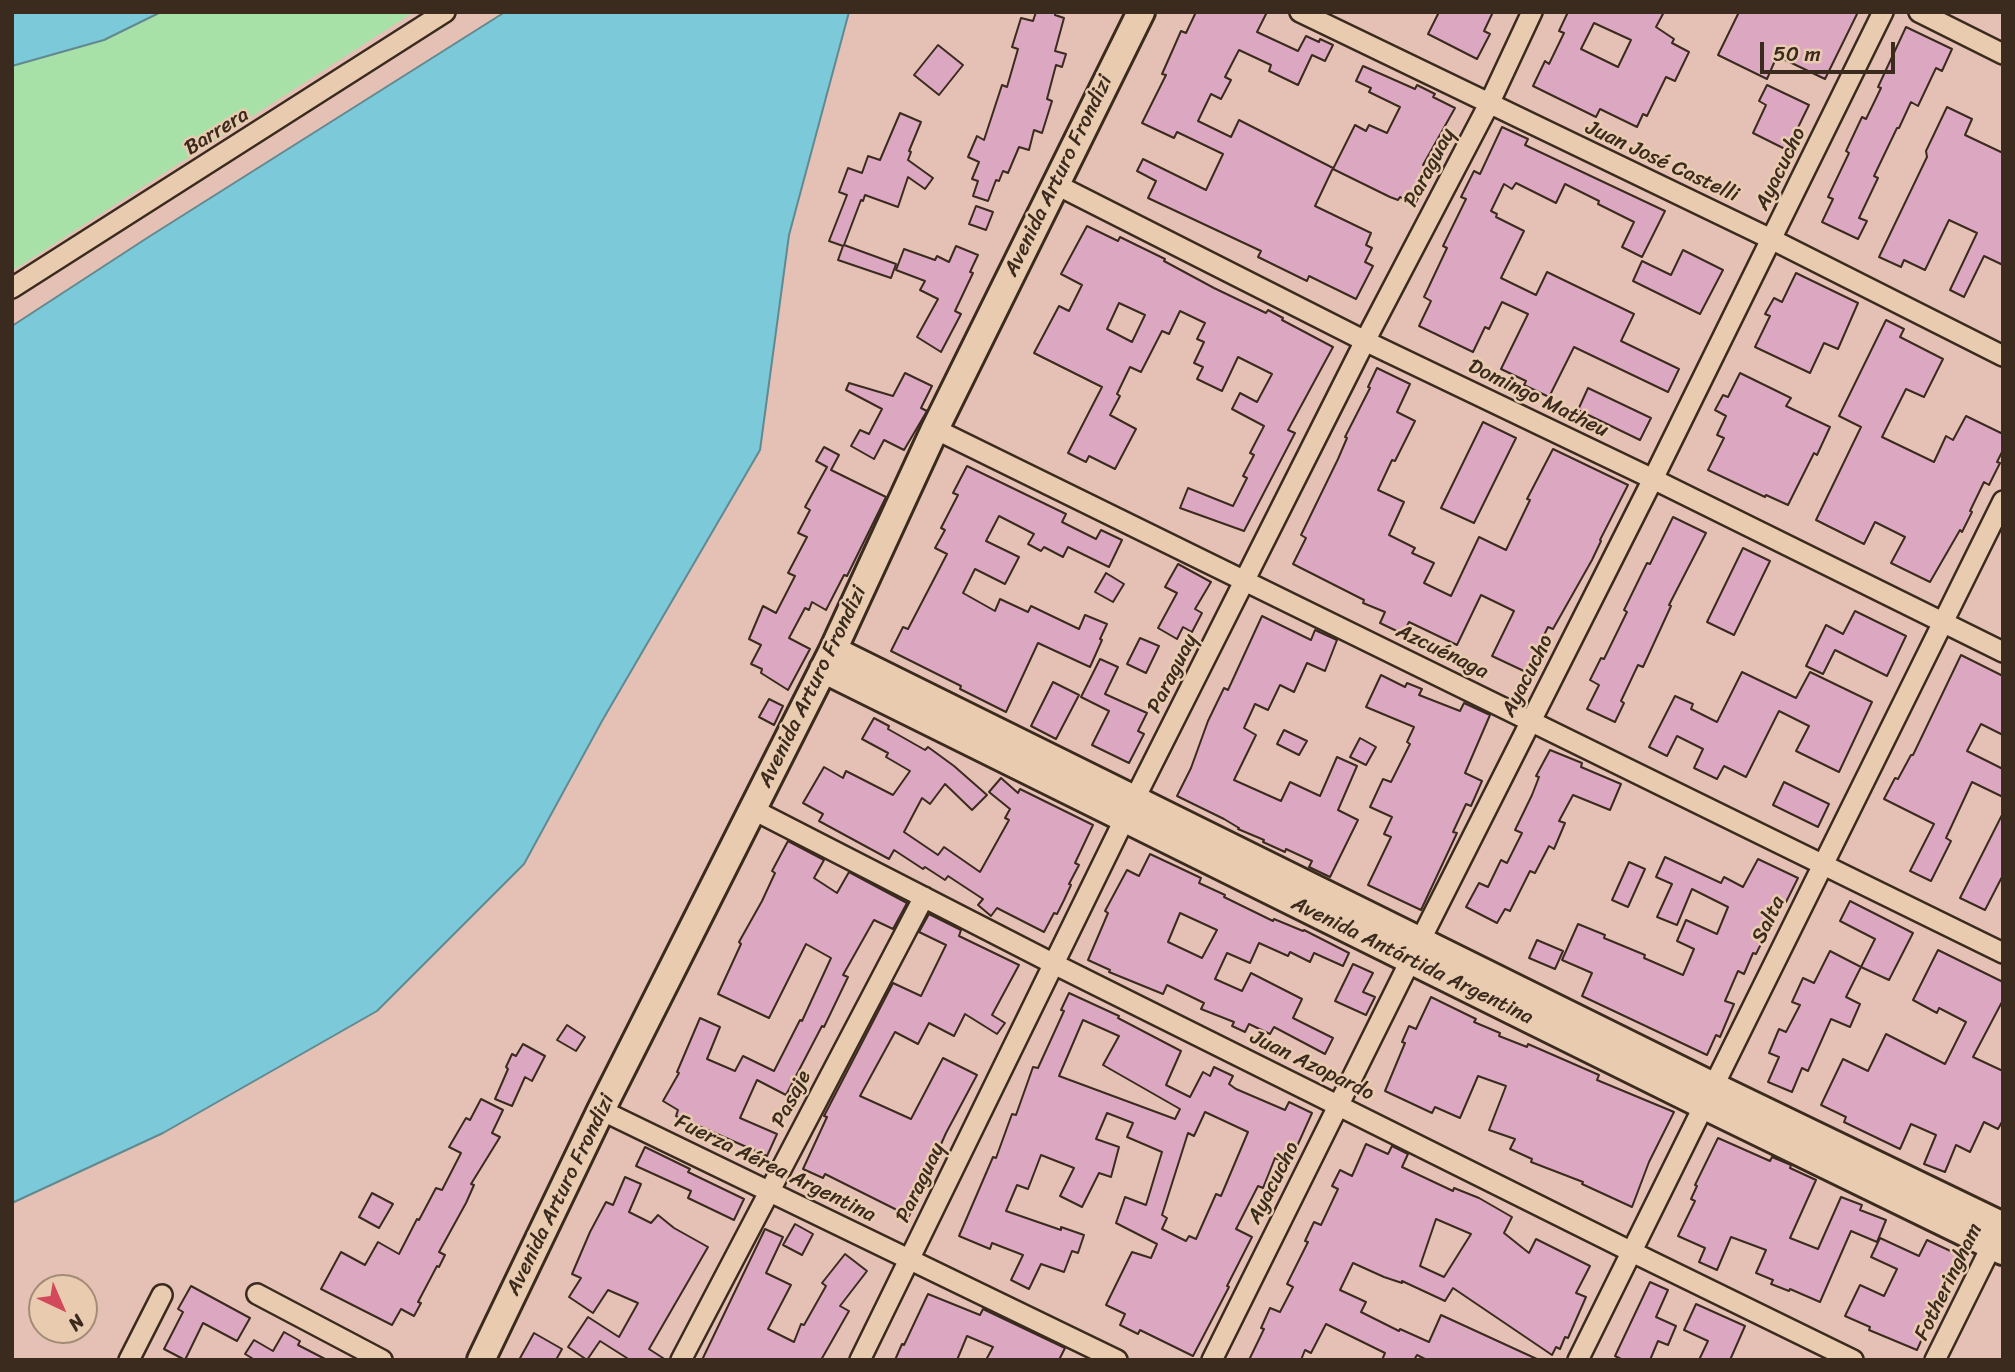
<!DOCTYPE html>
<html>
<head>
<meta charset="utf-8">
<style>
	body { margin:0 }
	#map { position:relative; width:2015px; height:1372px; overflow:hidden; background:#e5c1b5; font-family:Sriracha,sans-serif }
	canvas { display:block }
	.frame { position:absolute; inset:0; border:14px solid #3b2a1e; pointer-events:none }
	.north { position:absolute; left:28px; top:1274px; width:70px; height:70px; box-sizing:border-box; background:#e9ccb0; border:2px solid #a38b76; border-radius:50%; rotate:136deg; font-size:19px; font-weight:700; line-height:28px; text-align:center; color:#3b2a1e }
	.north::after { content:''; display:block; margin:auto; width:24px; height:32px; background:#d1495b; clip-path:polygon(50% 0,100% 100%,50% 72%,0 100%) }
	.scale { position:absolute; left:1760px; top:42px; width:135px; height:32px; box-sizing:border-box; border:4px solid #3b2a1e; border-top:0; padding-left:9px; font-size:21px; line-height:24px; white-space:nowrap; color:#3b2a1e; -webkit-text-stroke:5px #e9ccb0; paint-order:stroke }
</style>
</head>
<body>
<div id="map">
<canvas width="2015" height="1372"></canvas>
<div class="frame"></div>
<div class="north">N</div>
<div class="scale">50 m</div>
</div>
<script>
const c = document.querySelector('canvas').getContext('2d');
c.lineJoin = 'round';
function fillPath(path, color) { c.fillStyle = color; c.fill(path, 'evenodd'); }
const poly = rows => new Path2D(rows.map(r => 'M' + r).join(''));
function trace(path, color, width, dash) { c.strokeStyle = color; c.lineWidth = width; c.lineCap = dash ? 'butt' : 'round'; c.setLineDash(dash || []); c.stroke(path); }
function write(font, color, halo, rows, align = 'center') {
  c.font = font + ' Sriracha,sans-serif'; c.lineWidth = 5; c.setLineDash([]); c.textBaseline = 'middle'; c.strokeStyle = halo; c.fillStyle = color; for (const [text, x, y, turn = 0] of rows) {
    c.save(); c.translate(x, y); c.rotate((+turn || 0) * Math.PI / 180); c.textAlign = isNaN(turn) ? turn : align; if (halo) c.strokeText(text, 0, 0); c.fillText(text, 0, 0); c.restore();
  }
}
const green = poly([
	[161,12,414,12,12,271,12,66,104,40]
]);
const water = poly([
	[12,12,161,12,104,40,12,66,12,12],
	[505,12,849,12,789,235,760,450,602,721,524,864,377,1011,163,1133,12,1203,12,326,147,238,505,12]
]);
const building = poly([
	[1036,12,1056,12,1055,15,1064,18,1055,51,1066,54,1062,67,1056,65,1047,99,1052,101,1042,133,1034,130,1029,150,1019,147,1008,173,1003,171,999,181,996,180,988,201,973,196,978,181,972,179,979,162,968,157,977,136,984,140,1002,85,1007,87,1018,49,1012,47,1021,18,1033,21,1036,12],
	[1196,12,1267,12,1257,32,1298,51,1306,36,1319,42,1320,39,1333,45,1325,61,1312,55,1298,85,1269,71,1271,65,1239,50,1225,77,1231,80,1221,99,1211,94,1198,121,1231,137,1239,120,1333,168,1315,206,1371,233,1366,245,1372,248,1365,262,1373,266,1356,299,1309,276,1307,281,1258,257,1261,251,1148,198,1156,181,1137,171,1143,159,1206,190,1223,154,1177,132,1174,138,1142,123,1166,75,1162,74,1174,47,1181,31,1186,33,1196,12],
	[1439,12,1493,12,1484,31,1490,34,1477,59,1428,34,1439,12],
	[1568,12,1664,12,1656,27,1674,39,1672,43,1689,52,1675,81,1666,77,1647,116,1643,114,1637,127,1600,109,1596,117,1533,86,1545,61,1549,64,1564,33,1559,31,1568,12],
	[1594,23,1631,40,1618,67,1581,49,1594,23],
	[1739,12,1858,12,1825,79,1777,56,1767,79,1718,55,1739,12],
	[1906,27,1952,49,1942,71,1936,68,1918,106,1911,102,1899,128,1897,128,1874,176,1878,178,1859,218,1867,221,1858,239,1822,222,1833,199,1828,197,1849,153,1846,151,1862,117,1866,119,1881,88,1878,87,1906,27],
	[938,45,963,65,939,95,914,75,938,45],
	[1363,66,1415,89,1417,85,1435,94,1433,97,1455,108,1423,165,1427,167,1420,181,1425,184,1415,204,1400,197,1398,200,1390,197,1333,169,1355,125,1366,131,1369,125,1387,133,1400,107,1369,92,1371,88,1356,81,1363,66],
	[1767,85,1809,105,1787,150,1753,133,1766,105,1759,101,1767,85],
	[1947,107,1972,119,1965,135,2003,153,2003,265,1984,256,1964,297,1950,290,1977,233,1949,220,1925,270,1904,260,1901,267,1879,257,1927,157,1926,151,1947,107],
	[900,113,921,122,909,151,911,152,908,160,933,178,925,189,908,177,898,207,865,195,863,201,861,200,844,245,896,264,891,278,838,260,843,246,829,241,847,195,839,192,848,168,862,173,868,156,880,160,900,113],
	[1502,127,1528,139,1525,145,1665,211,1642,257,1622,247,1634,222,1598,204,1599,201,1565,184,1556,203,1516,183,1512,189,1504,184,1491,211,1497,214,1496,217,1524,231,1501,278,1536,295,1547,272,1634,314,1621,341,1679,369,1668,392,1574,347,1549,397,1524,385,1526,381,1501,369,1528,314,1502,302,1489,329,1485,327,1473,352,1419,326,1431,301,1424,297,1447,248,1443,246,1466,199,1461,197,1474,171,1480,174,1502,127],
	[976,206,993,212,986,230,969,224,976,206],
	[1087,226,1118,241,1120,237,1165,259,1164,261,1214,288,1266,313,1268,310,1283,318,1282,320,1333,347,1288,430,1295,433,1244,531,1180,508,1188,488,1233,506,1247,478,1243,476,1254,455,1250,453,1264,426,1232,409,1240,393,1257,402,1272,374,1238,357,1222,391,1197,379,1203,367,1194,363,1204,342,1197,339,1205,323,1180,311,1169,334,1162,331,1141,372,1130,367,1117,394,1120,396,1110,415,1136,429,1115,469,1089,456,1086,462,1068,453,1102,387,1034,353,1059,306,1069,311,1082,285,1061,274,1087,226],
	[1119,303,1145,315,1132,342,1107,329,1119,303],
	[956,246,978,255,970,272,973,273,955,311,961,314,941,352,917,337,938,299,920,290,925,281,896,270,904,249,935,260,937,256,949,262,956,246],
	[1683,250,1723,270,1700,314,1633,281,1642,261,1671,275,1683,250],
	[1796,273,1858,303,1838,349,1824,343,1810,373,1755,347,1770,316,1765,314,1774,298,1782,302,1796,273],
	[1886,320,1904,329,1900,337,1943,359,1924,397,1906,389,1882,437,1934,462,1946,436,1953,440,1966,416,2003,434,2003,450,1997,462,2000,463,1989,485,1984,482,1970,511,1972,512,1962,532,1960,530,1930,582,1891,563,1905,537,1875,522,1864,544,1816,520,1861,427,1839,416,1886,320],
	[1377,368,1410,384,1397,412,1415,421,1395,461,1392,460,1378,490,1404,502,1389,535,1415,548,1412,553,1434,563,1424,583,1451,596,1479,537,1506,550,1530,500,1527,499,1553,449,1628,485,1600,540,1601,541,1592,560,1553,629,1548,627,1526,672,1492,656,1514,611,1481,595,1457,645,1409,622,1403,634,1380,623,1385,612,1363,603,1364,600,1293,564,1306,538,1301,535,1338,459,1347,438,1345,437,1370,388,1368,387,1377,368],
	[905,373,932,386,921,408,927,411,904,450,884,440,874,459,851,446,860,430,869,434,882,409,846,390,849,383,893,396,905,373],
	[1740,373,1791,398,1786,406,1830,427,1817,455,1814,453,1788,505,1766,495,1765,497,1708,470,1724,438,1717,435,1726,416,1715,410,1723,395,1728,397,1740,373],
	[1588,388,1651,418,1640,440,1578,410,1588,388],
	[1483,422,1516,438,1474,523,1441,508,1483,422],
	[824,447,839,455,831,470,886,497,847,576,844,575,826,610,812,602,809,610,805,608,789,638,810,649,788,690,761,673,762,669,751,664,761,645,749,639,763,606,776,613,795,576,788,573,807,537,798,533,810,510,805,507,827,467,816,461,824,447],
	[967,466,1066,514,1062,522,1096,539,1101,530,1122,540,1109,567,1068,547,1063,557,1044,547,1041,551,1028,544,1034,534,999,516,986,541,1019,557,1005,584,975,569,963,593,995,611,1000,599,1028,612,1031,606,1079,629,1085,615,1107,624,1100,639,1102,640,1090,667,1038,643,1006,712,960,689,961,686,891,651,903,627,908,629,947,554,935,548,945,530,941,528,958,495,953,493,967,466],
	[1673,517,1706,533,1669,605,1671,606,1643,667,1638,665,1621,701,1624,703,1615,722,1587,709,1599,685,1590,680,1601,658,1604,659,1627,612,1624,610,1647,563,1650,564,1673,517],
	[1743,548,1770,561,1734,635,1707,622,1743,548],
	[1178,564,1211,582,1195,609,1202,613,1192,632,1183,627,1177,639,1158,628,1177,593,1165,587,1178,564],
	[1106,573,1124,584,1113,602,1095,592,1106,573],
	[1855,611,1906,636,1887,676,1835,650,1823,674,1806,666,1826,625,1843,634,1855,611],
	[1262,616,1311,640,1315,630,1337,640,1325,671,1307,663,1294,692,1280,685,1268,710,1255,704,1244,728,1256,735,1234,780,1281,801,1290,782,1320,796,1337,757,1357,766,1338,810,1358,820,1330,877,1309,867,1312,861,1286,849,1285,852,1263,842,1264,840,1238,829,1239,828,1224,819,1177,796,1191,768,1208,721,1224,688,1228,690,1262,616],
	[1140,638,1159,646,1146,673,1127,664,1140,638],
	[1961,655,2003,676,2003,735,1981,724,1967,751,2003,769,2003,797,1972,782,1946,838,1951,841,1931,881,1910,871,1934,824,1884,799,1895,778,1898,779,1911,755,1913,755,1961,655],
	[1100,659,1118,667,1105,694,1147,713,1138,731,1144,734,1129,763,1092,745,1109,711,1081,697,1100,659],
	[1742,672,1796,698,1810,672,1872,702,1839,772,1796,751,1809,726,1779,711,1746,777,1724,766,1717,779,1694,768,1703,749,1677,736,1667,756,1649,747,1675,696,1693,704,1691,709,1717,722,1742,672],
	[1381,675,1405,687,1407,683,1422,689,1419,695,1460,711,1464,703,1490,715,1465,773,1482,781,1471,806,1466,804,1453,832,1457,833,1421,910,1368,885,1391,837,1384,834,1392,817,1370,807,1383,779,1391,782,1410,744,1407,742,1414,727,1366,707,1381,675],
	[1053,682,1079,695,1056,739,1031,726,1053,682],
	[769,699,783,706,774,725,759,717,769,699],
	[874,718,889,726,888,729,925,750,928,747,954,766,987,795,972,810,945,784,930,804,922,798,904,832,938,855,944,847,980,872,1009,820,1005,818,1010,809,989,792,1001,778,1018,793,1020,789,1093,825,1075,863,1079,865,1069,884,1071,885,1064,900,1057,914,1054,913,1044,932,997,908,991,916,978,905,983,899,948,876,945,880,925,867,923,869,894,850,889,859,819,821,823,814,803,803,824,767,843,778,846,771,893,795,910,771,886,757,888,753,862,739,874,718],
	[1284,730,1307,741,1299,755,1277,744,1284,730],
	[1360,738,1376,747,1366,765,1350,757,1360,738],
	[1550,750,1582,763,1581,767,1621,784,1610,810,1573,795,1559,821,1565,823,1554,849,1549,846,1535,873,1530,871,1510,911,1505,909,1497,923,1466,907,1479,883,1488,887,1501,860,1507,863,1522,833,1515,830,1532,795,1539,777,1536,776,1550,750],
	[1784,782,1829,804,1818,827,1773,805,1784,782],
	[2003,813,2003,875,1985,910,1960,898,2003,813],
	[788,841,824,860,814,878,837,893,849,872,907,903,893,929,874,920,843,975,848,977,824,1027,822,1026,786,1095,757,1080,740,1118,777,1134,767,1156,676,1116,678,1110,663,1101,679,1073,677,1072,700,1018,720,1027,707,1059,735,1071,743,1056,774,1071,800,1020,802,1021,831,958,806,944,769,1018,718,994,741,944,739,942,762,901,775,873,772,871,788,841],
	[1150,854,1201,878,1199,883,1225,895,1224,897,1273,921,1274,919,1303,931,1304,930,1349,953,1343,966,1314,953,1310,962,1290,952,1288,956,1259,943,1250,963,1227,953,1215,979,1242,991,1251,973,1302,999,1293,1018,1333,1038,1325,1054,1274,1027,1270,1034,1249,1024,1245,1032,1232,1026,1234,1022,1201,1009,1204,1003,1167,985,1163,994,1109,972,1110,970,1088,960,1108,913,1105,911,1127,870,1139,876,1150,854],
	[1180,913,1217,930,1202,958,1168,942,1180,913],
	[1665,857,1721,883,1724,877,1743,887,1758,859,1798,878,1786,902,1783,900,1756,954,1753,953,1744,974,1738,971,1725,1001,1734,1004,1720,1037,1716,1035,1707,1055,1582,996,1592,973,1562,960,1578,924,1605,935,1604,938,1645,955,1644,958,1683,975,1694,949,1677,941,1686,920,1717,934,1728,907,1692,889,1677,925,1657,917,1672,884,1656,877,1665,857],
	[1629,862,1645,869,1628,907,1612,900,1629,862],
	[1850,901,1913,933,1889,980,1861,967,1875,939,1840,921,1850,901],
	[929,914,961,930,959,936,1019,965,992,1015,1005,1023,997,1034,965,1014,954,1036,929,1023,918,1044,895,1032,860,1096,911,1119,943,1058,977,1075,946,1133,909,1216,825,1174,823,1178,803,1169,827,1117,824,1116,893,983,921,996,946,945,919,932,929,914],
	[1537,940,1563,951,1555,969,1529,958,1537,940],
	[1938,950,2003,982,2003,1000,1973,1057,2003,1071,2003,1120,1998,1129,1984,1122,1970,1152,1956,1145,1945,1172,1924,1164,1936,1135,1911,1124,1900,1149,1844,1122,1846,1117,1821,1105,1843,1059,1868,1071,1886,1034,1945,1064,1966,1022,1939,1008,1937,1013,1913,1000,1938,950],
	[1830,951,1861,967,1846,997,1860,1004,1850,1027,1831,1019,1808,1071,1802,1068,1792,1092,1768,1082,1779,1057,1769,1053,1779,1029,1786,1032,1800,1005,1792,1002,1803,978,1814,983,1830,951],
	[1353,964,1373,973,1363,992,1375,997,1366,1015,1335,1001,1353,964],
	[1069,993,1119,1016,1118,1018,1181,1051,1166,1085,1190,1097,1203,1072,1210,1076,1214,1067,1233,1076,1229,1084,1236,1089,1285,1110,1289,1102,1312,1113,1289,1164,1275,1158,1263,1188,1258,1186,1236,1229,1252,1237,1227,1286,1229,1287,1193,1356,1140,1330,1138,1334,1120,1325,1125,1314,1106,1305,1132,1252,1151,1258,1157,1244,1116,1223,1125,1197,1146,1205,1162,1152,1127,1137,1133,1123,1107,1113,1096,1139,1119,1147,1111,1177,1099,1173,1082,1207,1060,1196,1074,1168,1041,1155,1028,1189,1017,1185,1006,1211,1061,1230,1061,1227,1084,1235,1078,1253,1072,1251,1064,1272,1041,1264,1029,1289,1011,1280,1023,1255,992,1243,990,1249,959,1236,993,1157,996,1158,1012,1114,1016,1115,1033,1067,1038,1068,1064,1011,1061,1010,1069,993],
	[1083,1020,1119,1036,1103,1065,1180,1109,1175,1119,1059,1076,1083,1020],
	[1205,1112,1248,1132,1221,1196,1216,1194,1196,1239,1189,1236,1186,1241,1162,1229,1167,1218,1162,1215,1188,1133,1194,1136,1205,1112],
	[1431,997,1476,1019,1474,1022,1500,1033,1499,1036,1527,1047,1528,1044,1599,1075,1597,1080,1674,1112,1649,1162,1632,1207,1582,1184,1583,1182,1531,1162,1532,1159,1510,1149,1515,1139,1489,1130,1506,1086,1478,1076,1460,1118,1435,1107,1432,1113,1385,1091,1405,1043,1402,1042,1409,1026,1416,1029,1431,997],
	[567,1025,585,1037,576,1051,557,1040,567,1025],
	[523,1044,545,1056,532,1081,525,1077,512,1106,495,1099,508,1069,506,1067,512,1054,516,1056,523,1044],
	[481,1099,503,1110,492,1133,500,1137,471,1184,474,1185,466,1203,439,1252,445,1255,439,1267,437,1266,418,1302,421,1303,414,1316,401,1309,392,1325,321,1289,341,1252,365,1265,378,1242,399,1254,417,1219,419,1220,436,1188,442,1190,461,1153,449,1147,466,1118,470,1120,481,1099],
	[1718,1138,1770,1161,1772,1157,1784,1162,1791,1165,1790,1168,1816,1180,1790,1238,1818,1249,1841,1197,1862,1205,1860,1210,1886,1220,1877,1242,1851,1231,1820,1302,1790,1289,1789,1291,1771,1284,1773,1280,1756,1273,1766,1250,1731,1237,1717,1270,1699,1262,1705,1248,1678,1236,1695,1201,1691,1199,1697,1186,1695,1185,1718,1138],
	[1366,1144,1388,1154,1392,1146,1408,1154,1402,1167,1453,1191,1454,1188,1479,1198,1512,1217,1504,1233,1529,1253,1536,1239,1590,1266,1576,1293,1586,1297,1568,1338,1565,1337,1560,1349,1556,1347,1552,1355,1453,1288,1445,1301,1402,1281,1402,1283,1384,1277,1353,1263,1340,1290,1366,1302,1361,1312,1399,1331,1400,1329,1429,1342,1441,1315,1539,1360,1427,1360,1417,1355,1414,1360,1382,1360,1385,1353,1326,1324,1311,1353,1305,1350,1301,1360,1249,1360,1264,1329,1261,1328,1270,1308,1280,1312,1293,1287,1287,1284,1308,1242,1305,1241,1314,1222,1321,1225,1338,1189,1332,1186,1340,1170,1352,1176,1366,1144],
	[1436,1219,1471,1234,1444,1277,1420,1266,1436,1219],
	[645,1147,690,1169,688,1172,744,1199,734,1220,688,1198,691,1191,636,1166,645,1147],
	[625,1177,641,1184,629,1212,651,1223,658,1215,674,1228,708,1247,649,1349,666,1360,630,1360,600,1341,587,1360,568,1347,588,1317,619,1337,638,1303,608,1290,593,1313,569,1297,581,1278,572,1274,590,1232,606,1202,613,1205,625,1177],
	[372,1193,393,1204,379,1228,359,1217,372,1193],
	[795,1224,813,1234,802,1255,783,1245,795,1224],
	[765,1229,783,1237,766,1273,791,1285,768,1329,794,1342,801,1324,804,1325,826,1286,822,1283,845,1254,867,1271,840,1306,849,1311,821,1360,702,1360,765,1229],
	[1880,1238,1919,1256,1927,1240,1959,1255,1917,1350,1869,1330,1870,1327,1845,1316,1860,1285,1884,1296,1897,1269,1871,1257,1880,1238],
	[1650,1282,1668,1290,1656,1317,1676,1326,1668,1345,1658,1341,1650,1360,1623,1360,1615,1356,1650,1282],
	[191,1286,250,1318,237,1341,203,1323,185,1360,164,1349,183,1312,178,1309,191,1286],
	[928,1294,980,1315,983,1309,1065,1348,1059,1360,986,1360,993,1347,967,1336,957,1360,895,1360,902,1344,904,1345,928,1294],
	[1696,1304,1745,1326,1730,1360,1699,1360,1708,1341,1684,1330,1696,1304],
	[284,1332,300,1341,298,1345,327,1360,255,1360,245,1354,254,1340,273,1351,284,1332],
	[534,1333,562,1349,556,1360,519,1360,534,1333]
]);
const minor = poly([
	[1300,12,1771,239,2003,356],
	[1919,12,2003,54],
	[1055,184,1365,341,1653,479,2003,652],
	[12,288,445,12],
	[935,429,2003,953],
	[752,809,1054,964,1630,1251,1853,1360],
	[601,1110,1117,1360],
	[257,1294,382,1360],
	[129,1360,162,1295],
	[681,1360,924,897],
	[860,1360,1125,818,1365,341,1489,104,1532,12],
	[1212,1360,1420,941,1653,479,1883,12],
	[1578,1360,2003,501],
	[1935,1360,1997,1235]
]);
const secondary = poly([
	[833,650,1713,1086,2003,1226],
	[823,669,1703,1105,2003,1251],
	[481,1360,601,1110,833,650,935,429,1141,12]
]);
const streetNames = [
	["Barrera",217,132,-32],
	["Juan José Castelli",1662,162,25],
	["Paraguay",1430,168,-62],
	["Ayacucho",1781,169,-64],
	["Avenida Arturo Frondizi",1059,176,-64],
	["Domingo Matheu",1538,399,26],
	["Azcuénaga",1442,652,26],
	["Paraguay",1173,674,-63],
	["Ayacucho",1528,676,-63],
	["Avenida Arturo Frondizi",813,687,-64],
	["Salta",1769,920,-64],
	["Avenida Antártida Argentina",1412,961,26],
	["Juan Azopardo",1312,1066,26],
	["Pasaje",792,1099,-62],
	["Fuerza Aérea Argentina",775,1169,26],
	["Paraguay",921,1183,-64],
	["Ayacucho",1274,1183,-63],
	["Avenida Arturo Frondizi",561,1195,-64],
	["Fotheringham",1949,1282,-64]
];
fillPath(green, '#a7e1a7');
fillPath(water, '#7cc9da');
trace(water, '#62898f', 2);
fillPath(building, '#dca7c1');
trace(building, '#3b2a1e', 2);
trace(minor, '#3b2a1e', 24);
trace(secondary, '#3b2a1e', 32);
trace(minor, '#e9ccb0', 19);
trace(secondary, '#e9ccb0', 26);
write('21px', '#3b2a1e', '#e9ccb0', streetNames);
</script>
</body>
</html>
